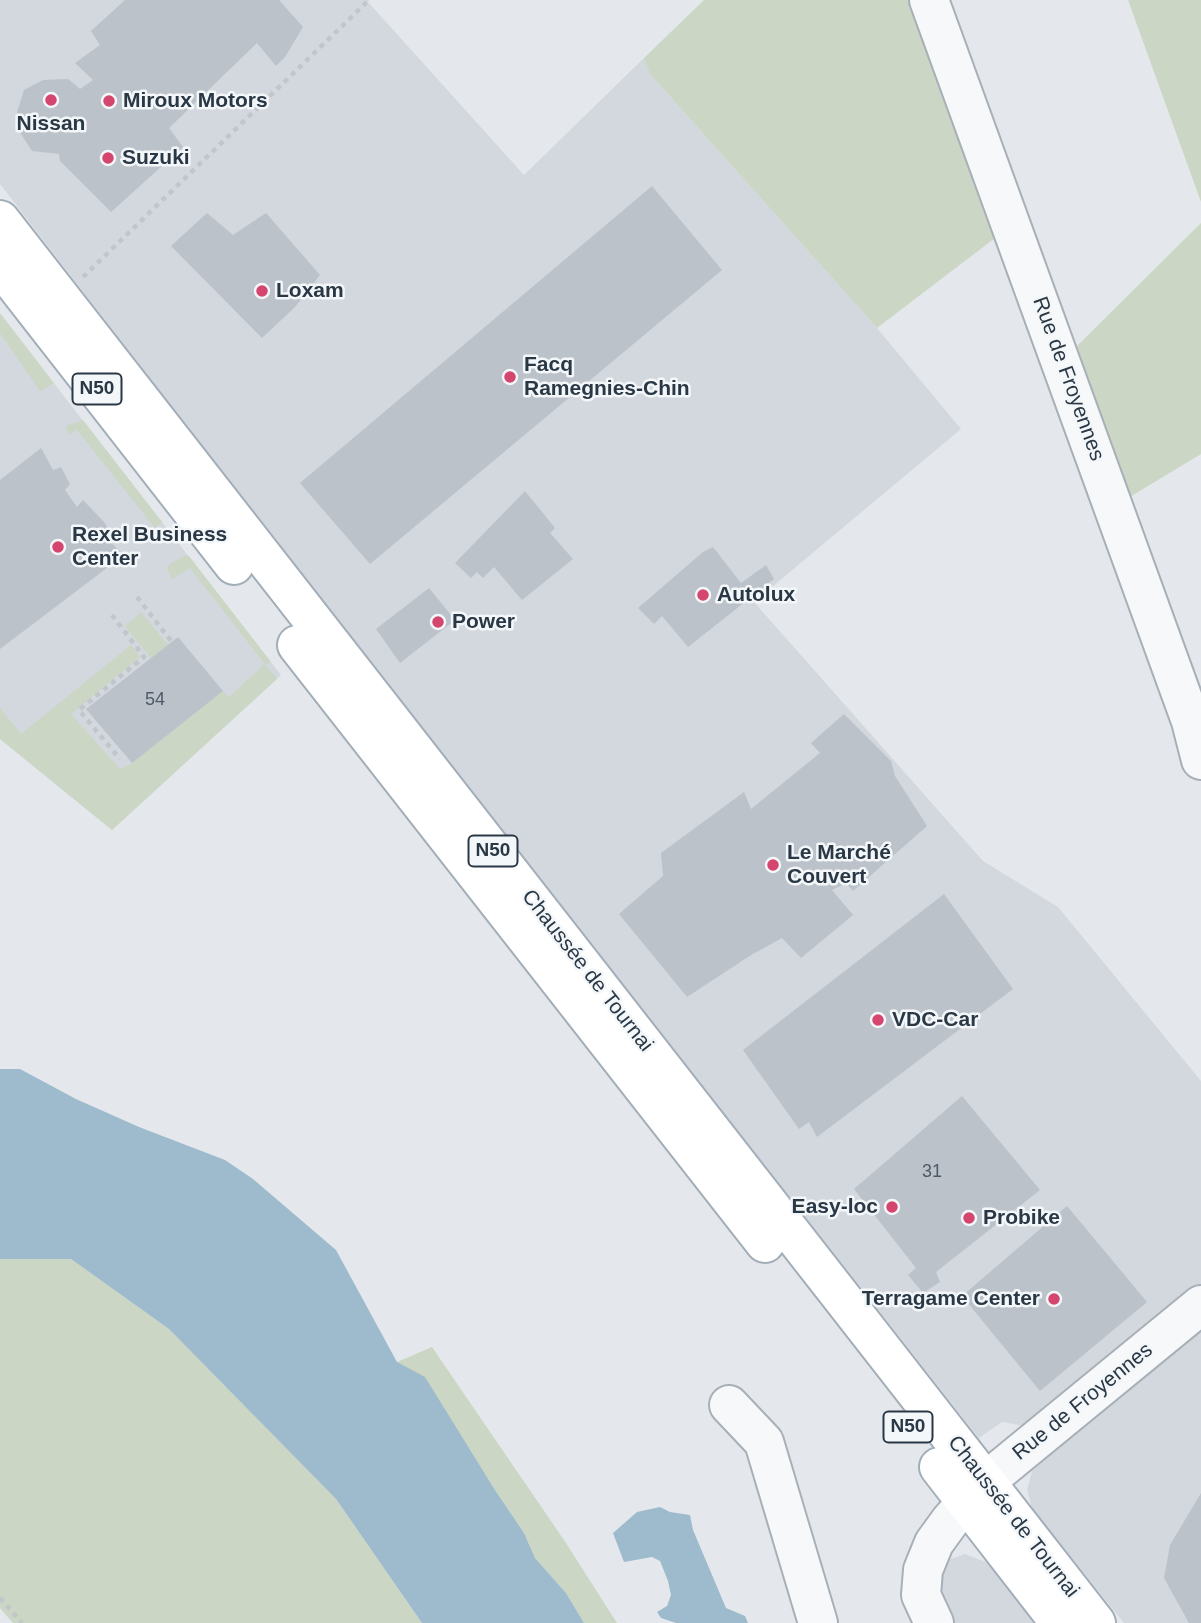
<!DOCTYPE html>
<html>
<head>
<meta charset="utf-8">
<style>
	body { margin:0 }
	canvas { display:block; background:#e4e8ec }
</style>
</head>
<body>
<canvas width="1201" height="1623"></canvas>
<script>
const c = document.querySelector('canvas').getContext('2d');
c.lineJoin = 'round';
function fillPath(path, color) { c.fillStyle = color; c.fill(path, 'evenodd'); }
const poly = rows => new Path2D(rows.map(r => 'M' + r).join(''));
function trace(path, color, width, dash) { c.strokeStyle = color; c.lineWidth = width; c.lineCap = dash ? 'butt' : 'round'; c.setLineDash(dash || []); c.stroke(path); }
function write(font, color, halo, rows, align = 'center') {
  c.font = font + ' Arial,sans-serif'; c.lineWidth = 5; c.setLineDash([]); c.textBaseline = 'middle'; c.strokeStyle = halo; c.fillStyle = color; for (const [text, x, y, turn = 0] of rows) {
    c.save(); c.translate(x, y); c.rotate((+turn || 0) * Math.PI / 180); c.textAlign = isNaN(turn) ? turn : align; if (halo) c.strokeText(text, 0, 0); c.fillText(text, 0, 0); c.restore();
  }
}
const built = poly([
	[0,0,369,0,368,2,524,175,644,58,650,74,877,328,961,429,754,602,983,861,1058,907,1201,1081,1201,1292,1036,1428,1002,1422,979,1438,353,641,0,184],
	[0,314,281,675,112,830,0,739],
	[1201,1326,1201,1623,1124,1623,1032,1508,1027,1490,1032,1471],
	[965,1554,988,1563,1034,1623,952,1623,934,1610,942,1562]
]);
const green = poly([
	[704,0,912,0,999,235,877,328,650,74,644,58],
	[1128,0,1201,0,1201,202],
	[1201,223,1201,454,1128,498,1077,346],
	[0,314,0,313,54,383,40,391,0,333],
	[83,420,162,522,155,528,77,430,69,434,66,429,67,425],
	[184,556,189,556,271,662,266,665,277,679,112,830,0,739,0,708,21,734,131,645,140,657,71,714,120,769,132,763,223,691,229,697,265,664,190,568,172,579,167,569,170,564],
	[141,612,168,645,151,658,125,626],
	[0,1259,71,1259,169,1329,336,1499,422,1623,13,1623,0,1608],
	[432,1347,566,1543,617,1623,584,1623,566,1593,535,1558,524,1533,493,1487,397,1362]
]);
const water = poly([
	[0,1069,20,1069,76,1099,139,1127,225,1160,253,1179,336,1250,397,1362,425,1377,493,1487,524,1533,535,1558,566,1593,584,1623,422,1623,336,1499,169,1329,71,1259,0,1259],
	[660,1507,670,1512,690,1515,693,1530,726,1608,745,1616,748,1623,676,1623,661,1618,657,1612,667,1606,671,1595,668,1581,660,1561,652,1557,624,1562,613,1533,637,1512]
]);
const building = poly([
	[125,0,279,0,303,27,285,57,276,66,257,43,169,128,183,147,111,212,60,161,59,154,32,151,19,131,17,112,24,90,43,80,68,79,80,89,93,80,75,63,100,45,91,31],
	[652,186,722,270,370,564,300,483],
	[207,213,233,235,266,213,320,275,295,307,262,338,171,246],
	[41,448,53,470,61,467,70,484,65,490,77,507,83,500,104,522,112,534,106,538,124,555,0,649,0,480],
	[525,491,555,528,550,533,573,559,522,600,494,567,483,578,477,572,471,578,455,563],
	[713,547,741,583,766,565,774,579,688,647,662,616,654,624,638,608,703,552],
	[429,588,455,620,400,663,376,629],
	[178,637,223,691,132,763,86,709],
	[844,714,891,761,895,776,927,826,853,891,846,883,832,890,853,915,801,958,782,938,751,955,687,997,619,914,663,876,661,853,744,792,751,809,820,753,811,743],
	[944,894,1013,989,817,1137,809,1122,799,1129,743,1050],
	[962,1096,1040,1190,936,1272,940,1282,923,1293,908,1275,916,1268,854,1189],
	[1067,1206,1147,1302,1040,1391,962,1296],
	[1201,1493,1201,1623,1189,1623,1164,1578,1170,1545]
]);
const path = poly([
	[83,277,369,0],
	[137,597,172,642],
	[112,615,144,657,79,710,120,759],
	[0,1598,22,1623]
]);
const minor = poly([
	[929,0,1191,721,1201,760],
	[729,1405,764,1442,818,1623],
	[934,1623,921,1595,923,1570,934,1543,950,1521,985,1482,1201,1305]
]);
const major = poly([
	[0,220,1096,1623],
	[0,265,234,565],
	[297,645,765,1243],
	[939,1467,1060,1623]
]);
const markers = [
	[51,100,7,"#d4466e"],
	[109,101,7,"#d4466e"],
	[108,158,7,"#d4466e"],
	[262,291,7,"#d4466e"],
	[510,377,7,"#d4466e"],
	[58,547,7,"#d4466e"],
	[703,595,7,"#d4466e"],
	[438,622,7,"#d4466e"],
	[773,865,7,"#d4466e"],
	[878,1020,7,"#d4466e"],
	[892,1207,7,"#d4466e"],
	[969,1218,7,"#d4466e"],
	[1054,1299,7,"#d4466e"]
];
const numberNames = [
	["54",155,700],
	["31",932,1172]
];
const shields = [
	[97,389,49],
	[493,851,49],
	[908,1427,49]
];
const shieldNames = [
	["N50",97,389],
	["N50",493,851],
	["N50",908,1427]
];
const poiNames = [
	["Miroux Motors",123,101],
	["Nissan",51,124,"center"],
	["Suzuki",122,158],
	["Loxam",276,291],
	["Facq",524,365],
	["Ramegnies-Chin",524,389],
	["Rexel Business",72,535],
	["Center",72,559],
	["Autolux",717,595],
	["Power",452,622],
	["Le Marché",787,853],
	["Couvert",787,877],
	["VDC-Car",892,1020],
	["Easy-loc",878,1207,"right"],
	["Probike",983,1218],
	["Terragame Center",1040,1299,"right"]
];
const streetNames = [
	["Rue de Froyennes",1068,379,70],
	["Chaussée de Tournai",587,971,52],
	["Rue de Froyennes",1083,1402,-39],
	["Chaussée de Tournai",1013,1517,52]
];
fillPath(built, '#d2d8de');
fillPath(green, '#cbd6c5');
fillPath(water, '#9ebbcd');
fillPath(building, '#bbc2ca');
trace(minor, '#a8b0b7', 42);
trace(major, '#a2aeb8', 42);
trace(path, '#c2c6cb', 4.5, [5, 5]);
trace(minor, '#f7f8fa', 38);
trace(major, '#fff', 38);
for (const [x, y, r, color] of markers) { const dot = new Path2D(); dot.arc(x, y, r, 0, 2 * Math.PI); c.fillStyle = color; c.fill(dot); trace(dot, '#f4f7f9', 2.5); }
write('18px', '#4e5a67', null, numberNames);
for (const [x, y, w] of shields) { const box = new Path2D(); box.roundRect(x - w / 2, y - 15.5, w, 31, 5); c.fillStyle = '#f4f7f9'; c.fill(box); trace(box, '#2a3846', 2); }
write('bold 19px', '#2a3846', null, shieldNames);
write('bold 21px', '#2a3846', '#f4f7f9', poiNames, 'left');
write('21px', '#2a3846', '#f4f7f9', streetNames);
</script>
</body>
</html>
